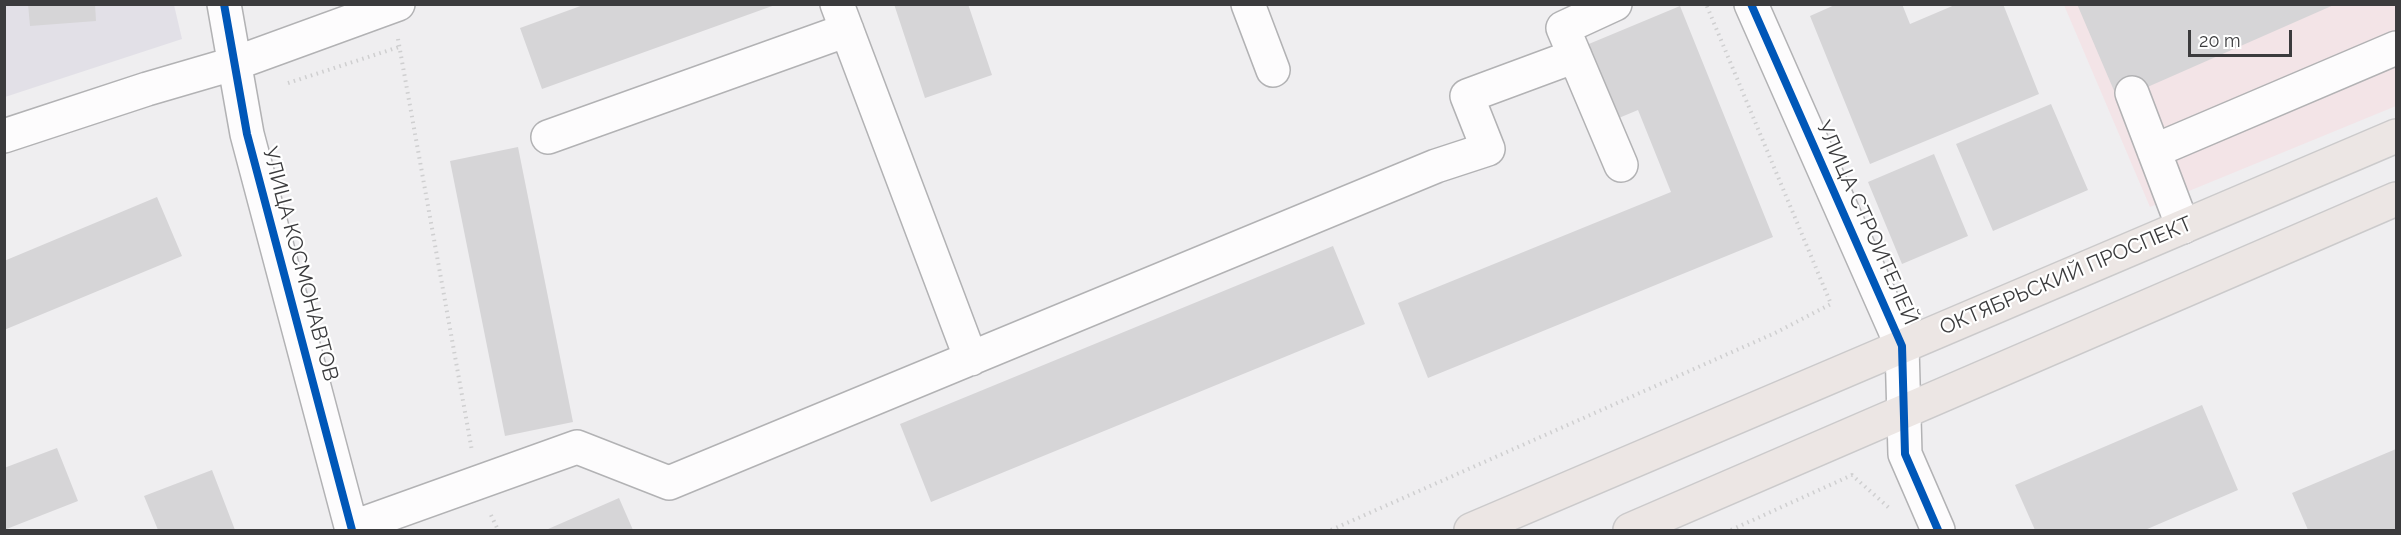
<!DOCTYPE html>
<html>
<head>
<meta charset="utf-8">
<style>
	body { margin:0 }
	#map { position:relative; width:2401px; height:535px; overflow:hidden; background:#efeef0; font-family:Raleway,sans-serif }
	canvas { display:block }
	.frame { position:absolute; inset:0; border:6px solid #3b3b3d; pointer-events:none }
	.scale { position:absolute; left:2188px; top:30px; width:104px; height:27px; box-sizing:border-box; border:3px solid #3b3b3d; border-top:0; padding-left:8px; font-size:18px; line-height:21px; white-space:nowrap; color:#3b3b3d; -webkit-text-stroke:4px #fff; paint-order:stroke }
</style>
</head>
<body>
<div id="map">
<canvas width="2401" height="535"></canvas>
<div class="frame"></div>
<div class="scale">20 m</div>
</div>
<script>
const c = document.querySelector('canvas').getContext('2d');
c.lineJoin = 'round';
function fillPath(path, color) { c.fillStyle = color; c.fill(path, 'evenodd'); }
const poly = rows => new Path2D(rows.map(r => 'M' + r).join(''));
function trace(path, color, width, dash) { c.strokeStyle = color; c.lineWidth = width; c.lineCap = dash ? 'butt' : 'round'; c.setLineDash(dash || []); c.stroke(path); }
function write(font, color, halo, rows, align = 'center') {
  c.font = font + ' Raleway,sans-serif'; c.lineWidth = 4.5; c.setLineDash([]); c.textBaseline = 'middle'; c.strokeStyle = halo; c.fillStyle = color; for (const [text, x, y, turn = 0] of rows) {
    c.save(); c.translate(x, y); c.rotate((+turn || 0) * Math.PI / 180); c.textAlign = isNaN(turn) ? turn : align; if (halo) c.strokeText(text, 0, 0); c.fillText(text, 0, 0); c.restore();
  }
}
const commercial = poly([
	[2064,5,2396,5,2396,106,2150,207]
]);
const built = poly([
	[4,5,174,5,182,39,5,97]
]);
const building = poly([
	[28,4,95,4,96,21,30,26],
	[586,4,775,4,775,5,542,89,520,28],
	[894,4,968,4,992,75,925,98],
	[1837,4,1902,4,1910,24,1957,4,2003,4,2039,94,1870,164,1810,16],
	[2077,4,2336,4,2118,100],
	[1680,6,1773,237,1428,378,1398,303,1671,192,1638,110,1614,120,1584,46],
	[2051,104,2088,190,1993,231,1956,144],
	[518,147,573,422,505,436,450,161],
	[1934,154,1968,236,1902,264,1868,182],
	[157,197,182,256,4,330,4,261],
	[1333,246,1365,324,931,502,900,424],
	[2202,405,2238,490,2145,530,2035,530,2015,485],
	[57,448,78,501,4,530,4,468],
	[2396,449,2396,530,2308,530,2292,493],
	[212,470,235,530,158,530,144,496],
	[619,498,633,530,546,530,555,526]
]);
const path = poly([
	[398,39,472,451],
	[288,83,399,47],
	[491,515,498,530],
	[1331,530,1775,333,1831,304,1706,4],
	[1731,530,1852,475,1889,508]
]);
const minor = poly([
	[224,4,247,134,352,530],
	[837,4,971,359],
	[1248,4,1273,70],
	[1615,4,1563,28,1621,165],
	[1751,4,1902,346,1905,454,1938,530],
	[2132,93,2183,227],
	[4,136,147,89,236,63,398,4],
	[548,137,847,30],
	[2154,151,2396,48],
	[351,528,577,447,669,483,1436,166,1488,149,1467,96,1575,56]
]);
const major = poly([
	[1471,530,2396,136],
	[1630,530,2396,199]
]);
const cycleway = poly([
	[224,4,247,134,352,530],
	[1751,4,1902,346,1905,454,1938,530]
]);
const streetNames = [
	["УЛИЦА СТРОИТЕЛЕЙ",1867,223,66],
	["УЛИЦА КОСМОНАВТОВ",300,264,75],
	["ОКТЯБРЬСКИЙ ПРОСПЕКТ",2066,276,-23]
];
fillPath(commercial, '#f3e4e7');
fillPath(built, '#e2e0e7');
fillPath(building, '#d6d5d7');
trace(minor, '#b2b2b4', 36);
trace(major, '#cbcacb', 36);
trace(path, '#cfcfd0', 4, [1.5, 4.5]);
trace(minor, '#fdfcfd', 33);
trace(major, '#ece6e4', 33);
trace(cycleway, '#0057b8', 8);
write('21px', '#3b3b3d', '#fff', streetNames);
</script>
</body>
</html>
